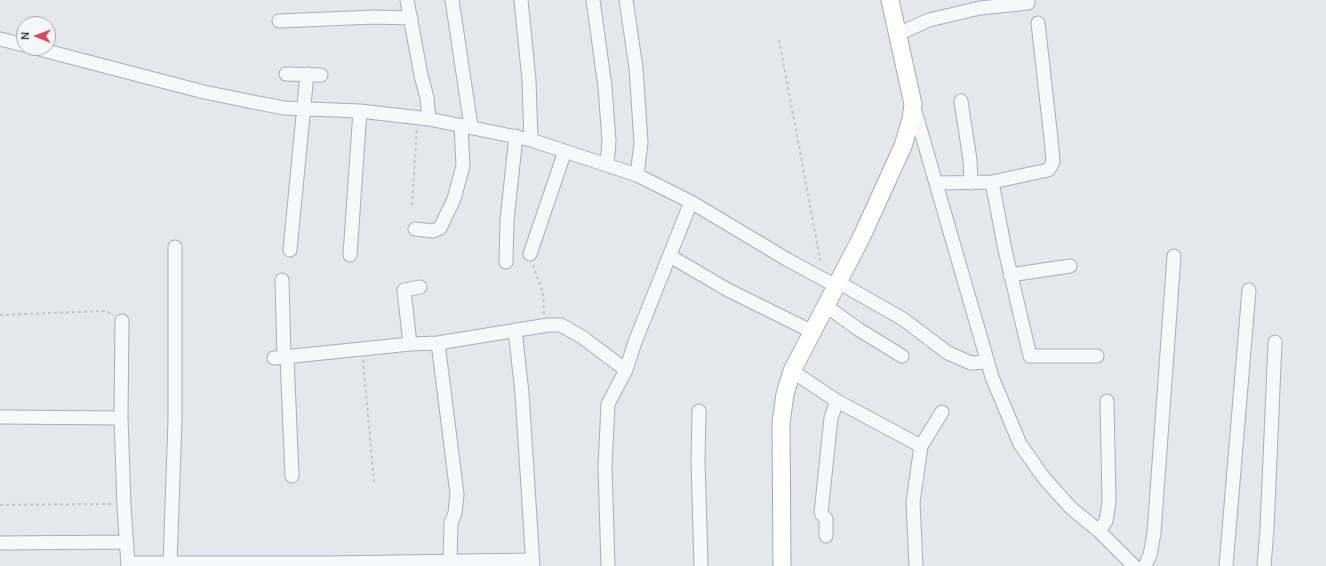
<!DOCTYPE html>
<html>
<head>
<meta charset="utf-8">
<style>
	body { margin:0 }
	#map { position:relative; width:1326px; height:566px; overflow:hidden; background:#e4e7ec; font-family:Manrope,sans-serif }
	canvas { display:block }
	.north { position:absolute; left:16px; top:16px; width:40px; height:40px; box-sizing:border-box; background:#f4f6f9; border:1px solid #a4a8b1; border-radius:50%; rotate:271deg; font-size:11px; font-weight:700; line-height:16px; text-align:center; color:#2b3445 }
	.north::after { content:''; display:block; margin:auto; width:14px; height:18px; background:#d1495b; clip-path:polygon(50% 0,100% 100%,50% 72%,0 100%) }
</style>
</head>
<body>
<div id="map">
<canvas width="1326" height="566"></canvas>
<div class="north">N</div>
</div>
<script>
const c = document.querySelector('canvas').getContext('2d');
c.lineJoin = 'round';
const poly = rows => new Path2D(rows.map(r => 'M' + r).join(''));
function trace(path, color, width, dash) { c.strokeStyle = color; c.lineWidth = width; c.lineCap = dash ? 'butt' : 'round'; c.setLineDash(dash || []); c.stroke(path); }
const path = poly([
	[779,40,821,264],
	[412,205,417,128],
	[533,265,543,293,544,314],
	[0,315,105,311,114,315],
	[363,360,374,482],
	[0,505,113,504]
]);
const minor = poly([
	[407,0,421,75,427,98,429,119],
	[452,0,471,126],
	[521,0,529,80,531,140],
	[593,0,605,87,609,141,607,165],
	[626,0,636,68,641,143,637,175],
	[279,21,375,17,411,18],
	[898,34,929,20,980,8,1028,3],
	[0,39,24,45],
	[35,48,204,92,253,102,284,108,360,111,429,119,531,140,637,175,691,202,788,260,836,286],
	[286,74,321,75],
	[961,101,970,160,971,183],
	[913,104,992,377,1020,444,1044,478,1071,508,1099,531,1134,566],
	[992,182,1005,250,1030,356,1097,356],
	[937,183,992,182,1048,170,1051,166,1053,161,1051,139,1038,23],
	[415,229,433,231,440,228,454,199,463,166,461,125],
	[290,250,307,74],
	[530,254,565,151],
	[350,255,360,111],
	[670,256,728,290,813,332],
	[506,262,507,220,516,136],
	[1010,275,1070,266],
	[282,280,284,357],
	[838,282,903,319,948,353,971,363,987,362],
	[826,306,858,329,902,356],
	[122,321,121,418,124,506,128,566],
	[515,330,522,393,533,566],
	[438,343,457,494,455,513,451,523,450,561],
	[410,344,404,290,420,287],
	[287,357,292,476],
	[274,358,410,344,438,343,548,325,561,325,582,337,626,370],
	[792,371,837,401,921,446],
	[699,411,698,460,701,566],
	[0,417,121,418],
	[1099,531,1106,521,1109,502,1107,401],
	[826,536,826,519,821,513,831,418,837,401],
	[0,543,126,542],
	[128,563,327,563,532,560],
	[170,564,175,420,175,247],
	[608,566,605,467,608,404,626,370,635,342,691,202],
	[916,566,913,502,921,446,942,412],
	[1145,566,1150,555,1154,533,1174,256],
	[1226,566,1249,290],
	[1264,566,1267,529,1275,342]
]);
const major = poly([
	[782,566,781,423,785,394,792,371,862,236,903,146,911,119,913,104,890,0]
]);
trace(minor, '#a9aeb7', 15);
trace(major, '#a3abb8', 19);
trace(path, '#c2c5cb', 2, [3, 3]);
trace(minor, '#f7f8fa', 13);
trace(major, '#fff', 17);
</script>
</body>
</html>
